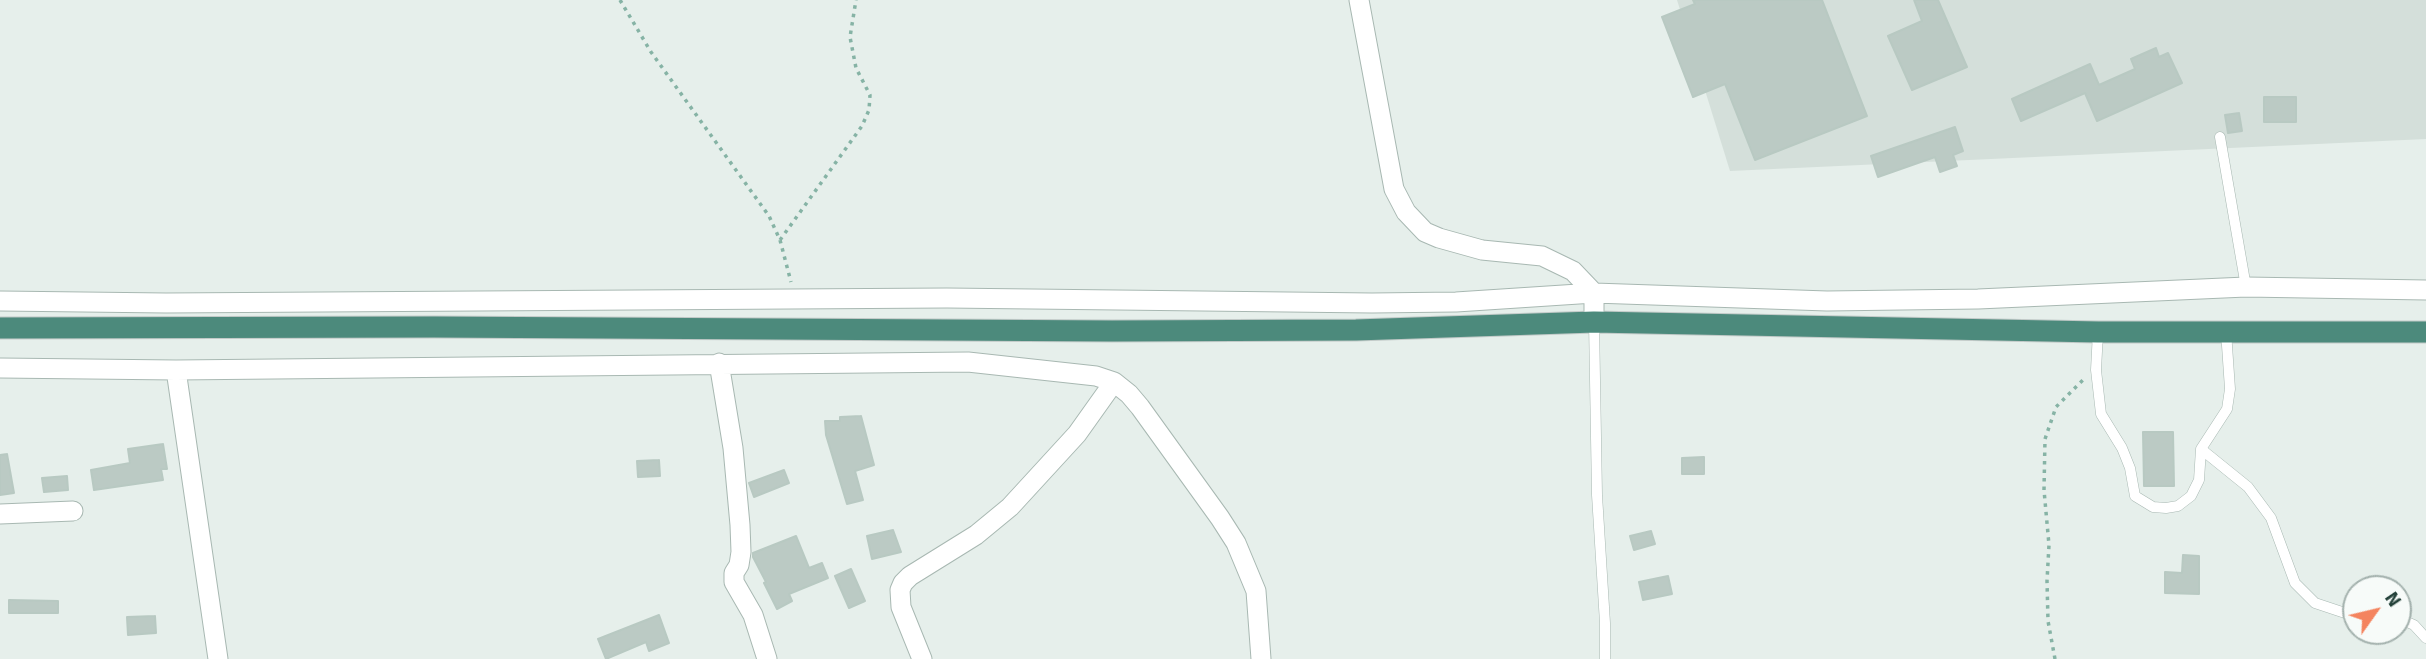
<!DOCTYPE html>
<html>
<head>
<meta charset="utf-8">
<style>
	body { margin:0 }
	#map { position:relative; width:2426px; height:659px; overflow:hidden; background:#e6efeb; font-family:Signika,sans-serif }
	canvas { display:block }
	.north { position:absolute; left:2342px; top:575px; width:70px; height:70px; box-sizing:border-box; background:#f7fbf9; border:2px solid #a3b1ad; border-radius:50%; rotate:56deg; font-size:19px; font-weight:700; line-height:28px; text-align:center; color:#24423a }
	.north::after { content:''; display:block; margin:auto; width:24px; height:32px; background:#f4845f; clip-path:polygon(50% 0,100% 100%,50% 72%,0 100%) }
</style>
</head>
<body>
<div id="map">
<canvas width="2426" height="659"></canvas>
<div class="north">N</div>
</div>
<script>
const c = document.querySelector('canvas').getContext('2d');
c.lineJoin = 'round';
function fillPath(path, color) { c.fillStyle = color; c.fill(path, 'evenodd'); }
const poly = rows => new Path2D(rows.map(r => 'M' + r).join(''));
function trace(path, color, width, dash) { c.strokeStyle = color; c.lineWidth = width; c.lineCap = dash ? 'butt' : 'round'; c.setLineDash(dash || []); c.stroke(path); }
const built = poly([
	[1677,0,2426,0,2426,139,1730,171]
]);
const building = poly([
	[1693,0,1822,0,1867,116,1755,160,1725,84,1693,97,1662,17,1695,4,1693,0],
	[1914,0,1938,0,1967,67,1912,90,1888,36,1922,21,1914,0],
	[2156,48,2159,57,2168,53,2182,83,2097,121,2085,93,2021,121,2012,99,2090,64,2099,85,2135,69,2131,59,2156,48],
	[2264,97,2296,97,2296,122,2264,122,2264,97],
	[2239,113,2242,131,2228,133,2225,115,2239,113],
	[1955,127,1963,151,1953,155,1957,166,1940,172,1935,157,1878,177,1871,156,1955,127],
	[861,416,874,465,855,471,863,500,847,504,826,435,825,421,840,421,840,417,861,416],
	[2143,432,2173,432,2174,486,2144,486,2143,432],
	[163,444,167,469,161,469,163,480,94,490,91,470,130,463,128,449,163,444],
	[7,454,14,493,0,495,0,455,7,454],
	[1704,457,1704,474,1682,474,1682,458,1704,457],
	[659,460,660,476,638,477,637,461,659,460],
	[784,470,789,483,754,497,749,483,784,470],
	[67,476,68,490,44,492,42,478,67,476],
	[893,530,901,552,872,559,867,536,893,530],
	[1651,531,1655,544,1634,550,1630,536,1651,531],
	[796,536,809,568,822,563,828,578,789,594,792,601,777,609,764,583,766,582,753,557,753,553,796,536],
	[2183,555,2199,556,2199,594,2165,593,2165,572,2182,573,2183,555],
	[851,569,865,601,849,608,835,576,851,569],
	[1668,576,1672,594,1643,600,1639,582,1668,576],
	[9,600,58,601,58,613,9,613,9,600],
	[659,615,669,643,649,651,646,642,606,659,598,639,659,615],
	[155,616,156,633,128,635,127,617,155,616]
]);
const path = poly([
	[620,0,651,52,769,216,780,240,791,282],
	[780,240,862,126,869,110,870,95,856,68,850,37,856,0],
	[2055,659,2048,621,2047,581,2049,545,2044,490,2045,439,2056,407,2083,380]
]);
const service = poly([
	[2220,137,2246,287],
	[1594,322,1597,495,1605,623,1605,659],
	[2098,332,2096,370,2101,414,2122,448,2130,468,2135,496,2153,507,2166,508,2178,506,2191,496,2199,480,2201,449,2227,409,2230,389,2226,331],
	[2201,449,2248,487,2271,518,2295,583,2315,603,2342,612,2356,612],
	[2398,618,2414,625,2426,638]
]);
const minor = poly([
	[1359,0,1394,189,1406,212,1425,232,1439,238,1482,250,1542,256,1573,271,1594,293,1594,322],
	[0,301,166,303,947,298,1372,303,1456,302,1594,293,1827,301,1978,299,2246,287,2426,290],
	[719,363,733,448,740,525,741,552,739,565,734,573,734,582,753,615,767,659],
	[0,368,176,370,968,362,1096,376,1114,382,1129,394,1140,407,1220,518,1236,543,1256,591,1261,659],
	[176,370,218,659],
	[0,514,73,511],
	[922,659,901,607,900,590,903,583,910,576,976,535,1010,507,1077,434,1114,382]
]);
const trunk = poly([
	[0,328,434,327,1112,331,1356,330,1594,322,2098,332,2426,332]
]);
fillPath(built, '#d4dfda');
fillPath(building, '#bbcac4');
trace(building, '#b8c9c2', 2);
trace(service, '#a8b8b2', 11);
trace(minor, '#a8b8b2', 21);
trace(trunk, '#c2cac8', 23);
trace(path, '#86b3a5', 3.5, [3.5, 5]);
trace(service, '#fff', 10);
trace(minor, '#fff', 19);
trace(trunk, '#4c8a7c', 21);
</script>
</body>
</html>
